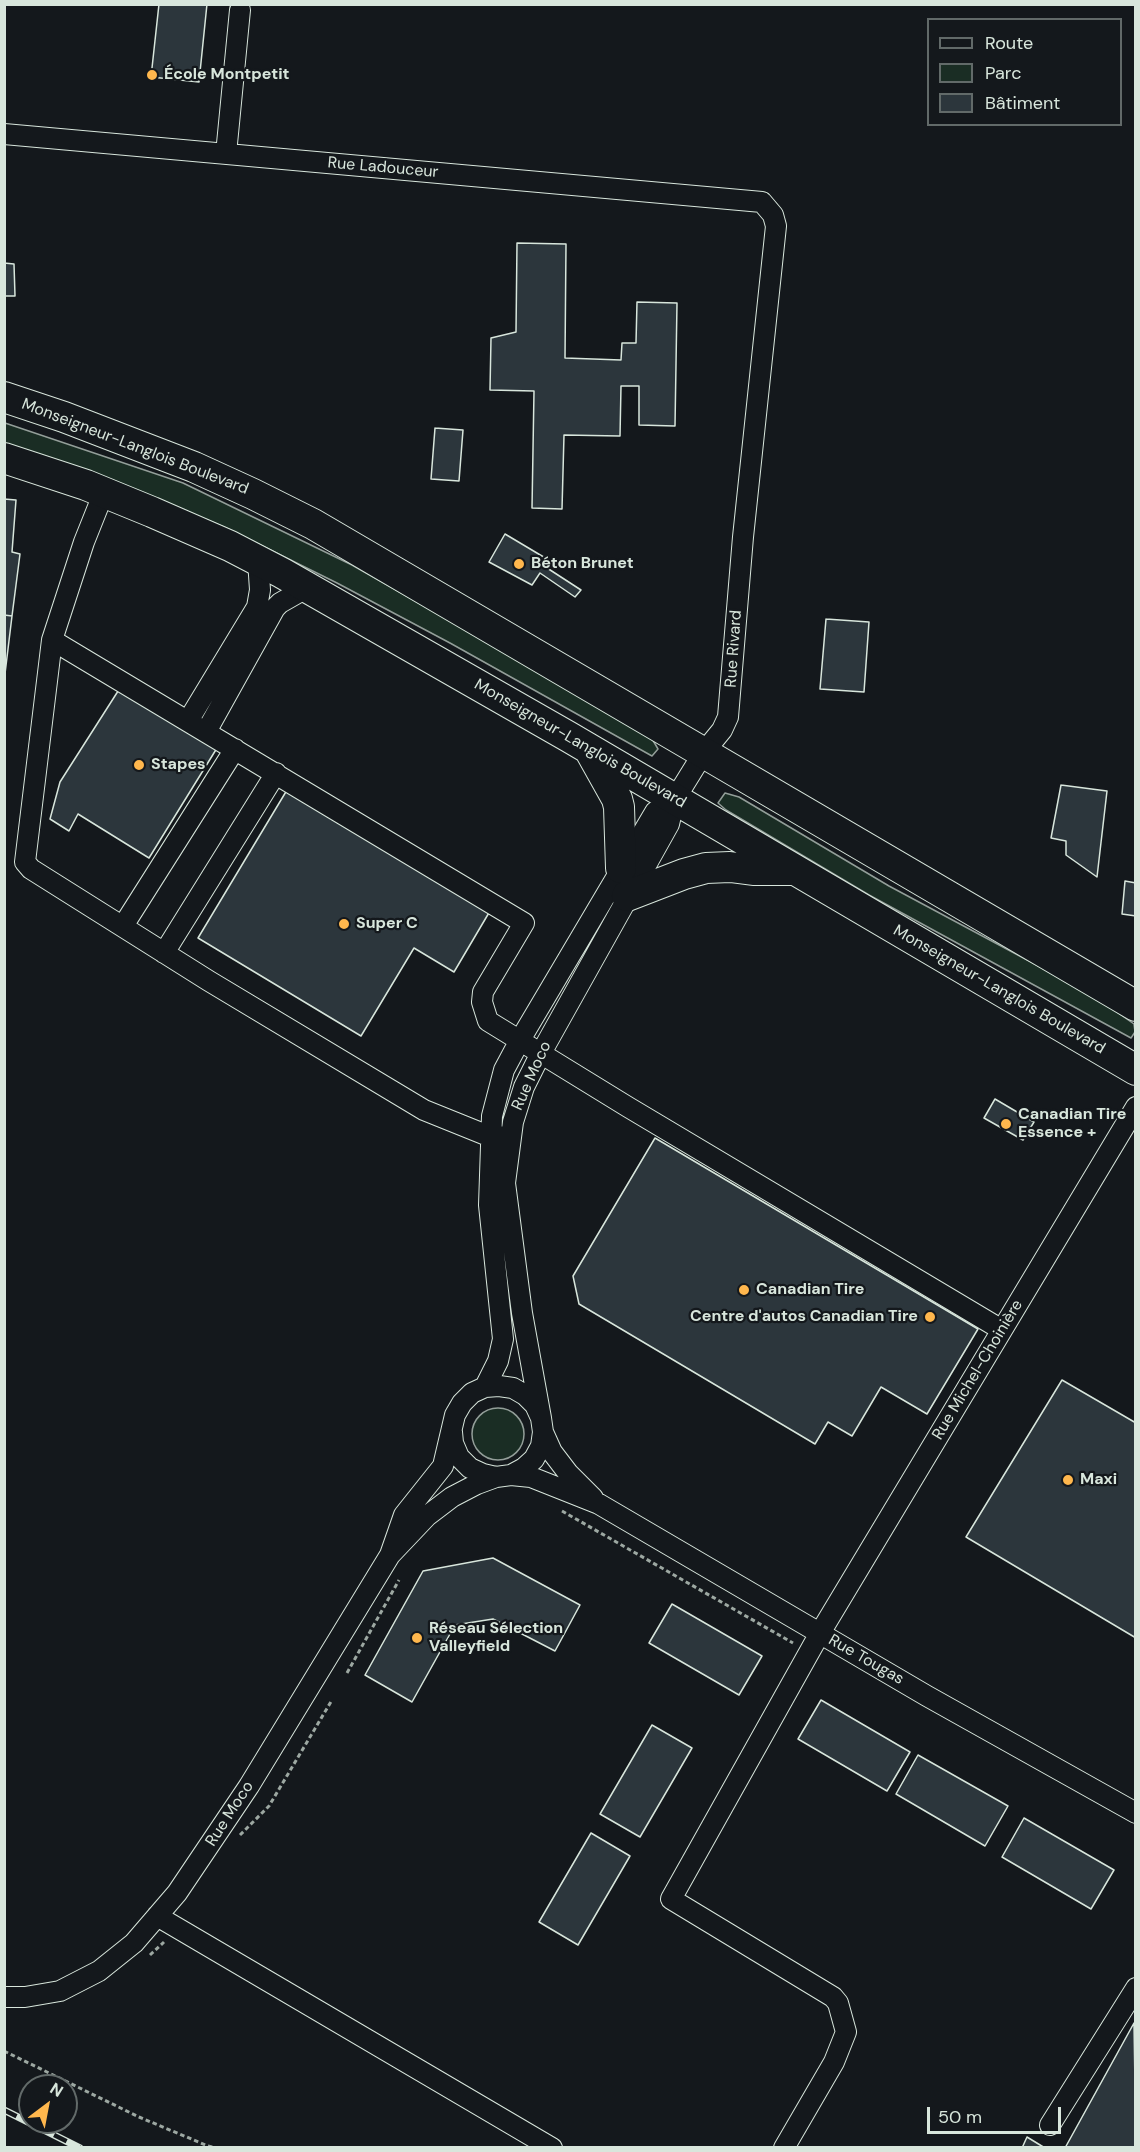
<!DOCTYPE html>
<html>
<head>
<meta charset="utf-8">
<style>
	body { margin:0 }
	#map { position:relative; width:1140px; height:2152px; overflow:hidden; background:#14181c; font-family:"DM Sans",sans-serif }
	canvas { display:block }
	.frame { position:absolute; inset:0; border:6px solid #d8e6dc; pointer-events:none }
	.legend { position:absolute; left:927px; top:18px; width:195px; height:108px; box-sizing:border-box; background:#14181c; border:2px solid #626a69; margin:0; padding:8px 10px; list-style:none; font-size:18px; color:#d8e6dc }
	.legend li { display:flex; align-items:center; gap:12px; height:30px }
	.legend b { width:30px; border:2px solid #626a69 }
	.north { position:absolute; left:18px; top:2074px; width:60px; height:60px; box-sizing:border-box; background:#14181c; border:2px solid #626a69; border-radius:50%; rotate:32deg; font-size:16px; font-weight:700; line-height:24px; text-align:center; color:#d8e6dc }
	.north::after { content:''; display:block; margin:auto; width:21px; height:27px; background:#ffb74d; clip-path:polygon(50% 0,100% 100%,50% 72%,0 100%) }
	.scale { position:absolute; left:927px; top:2107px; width:134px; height:27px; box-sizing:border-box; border:3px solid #d8e6dc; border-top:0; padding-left:8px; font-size:18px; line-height:21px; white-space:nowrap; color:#d8e6dc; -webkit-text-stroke:4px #14181c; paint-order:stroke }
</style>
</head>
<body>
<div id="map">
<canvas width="1140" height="2152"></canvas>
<div class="frame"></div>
<ul class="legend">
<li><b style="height:8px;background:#14181c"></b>Route</li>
<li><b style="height:16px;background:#1a2d24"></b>Parc</li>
<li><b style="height:16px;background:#2c363c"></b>Bâtiment</li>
</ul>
<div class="north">N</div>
<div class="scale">50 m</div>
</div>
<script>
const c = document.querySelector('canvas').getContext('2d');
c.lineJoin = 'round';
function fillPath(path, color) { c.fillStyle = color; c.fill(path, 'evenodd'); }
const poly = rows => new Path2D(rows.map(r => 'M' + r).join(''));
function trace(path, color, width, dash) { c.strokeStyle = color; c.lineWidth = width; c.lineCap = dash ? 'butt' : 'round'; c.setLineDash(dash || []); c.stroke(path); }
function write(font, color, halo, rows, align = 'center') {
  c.font = font + ' "DM Sans",sans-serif'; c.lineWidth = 4.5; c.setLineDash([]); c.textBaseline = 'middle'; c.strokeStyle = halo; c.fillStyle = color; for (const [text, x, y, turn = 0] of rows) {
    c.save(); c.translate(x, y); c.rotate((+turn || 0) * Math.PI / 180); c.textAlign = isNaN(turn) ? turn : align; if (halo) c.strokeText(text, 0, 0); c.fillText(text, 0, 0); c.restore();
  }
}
const green = poly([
	[5,423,183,483,352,565,618,716,651,737,658,749,652,756,450,643,337,583,224,527,112,481,5,444,5,423],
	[725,793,739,797,889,886,1044,969,1111,1008,1134,1024,1135,1032,1131,1038,869,895,726,810,718,803,725,793],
	'472 1434a26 26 0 1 1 52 0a26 26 0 1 1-52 0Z'
]);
const building = poly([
	[159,4,207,4,199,82,151,77,159,4],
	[517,243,566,244,565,358,621,360,622,343,636,343,637,302,677,303,675,426,639,425,639,386,621,386,620,436,564,435,562,509,532,508,534,391,490,390,491,338,516,332,517,243],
	[4,263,14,264,15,296,4,296,4,263],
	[435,428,463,430,459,481,431,479,435,428],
	[4,499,16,500,12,552,20,554,12,616,4,615,4,499],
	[505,534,547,559,544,566,581,590,575,597,540,573,532,585,489,562,505,534],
	[4,615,12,616,4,682,4,615],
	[826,619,869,622,864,692,820,689,826,619],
	[120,688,217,748,149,858,78,814,69,831,50,819,60,782,120,688],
	[1061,785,1107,791,1097,877,1066,855,1066,841,1051,838,1061,785],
	[287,790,490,911,454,972,414,948,361,1036,198,938,287,790],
	[1125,881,1136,883,1136,916,1122,914,1125,881],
	[995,1099,1034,1122,1023,1140,984,1118,995,1099],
	[655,1138,978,1329,927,1414,881,1387,852,1436,828,1422,815,1444,579,1304,573,1276,655,1138],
	[1062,1380,1136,1423,1136,1638,966,1537,1062,1380],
	[493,1558,580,1605,555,1651,493,1619,455,1625,412,1702,365,1675,423,1571,493,1558],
	[672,1604,762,1656,739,1695,649,1643,672,1604],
	[821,1700,910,1752,887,1791,798,1739,821,1700],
	[652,1725,692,1748,640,1837,600,1814,652,1725],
	[918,1755,1008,1806,985,1846,896,1794,918,1755],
	[1024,1818,1114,1870,1091,1909,1002,1857,1024,1818],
	[591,1833,630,1856,578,1945,539,1922,591,1833],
	[1134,2023,1136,2148,1065,2148,1134,2023],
	[1027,2137,1045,2148,1022,2148,1027,2137]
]);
const path = poly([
	[562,1511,793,1643],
	[347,1673,399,1580],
	[240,1835,269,1806,332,1700],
	[150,1955,164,1942],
	[4,2051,139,2117,208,2146,218,2148]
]);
const minor = poly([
	[4,134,762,202,773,215,776,226,743,537,728,717,722,730,704,752,675,799,669,824,541,1053,524,1087,513,1122,505,1183,522,1313,541,1418],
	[226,154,240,10],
	[104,492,84,542,52,640,25,862,31,869,209,981,424,1110,491,1137,511,1136],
	[52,640,524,923,483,992,482,1002,488,1021,628,1107,1002,1330],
	[188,721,257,607,260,590,258,560],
	[206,732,275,608,280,603,308,587],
	[123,926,235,749],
	[164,953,276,773],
	[485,1387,498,1361,503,1339,489,1205,492,1116,504,1070,520,1040,655,812,675,799],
	[452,1432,453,1443,459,1457,470,1468,483,1474,496,1477],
	[543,1432,552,1452,568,1473,593,1498],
	[511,1475,531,1477,599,1504,927,1696,1136,1813],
	[157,1916,552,2148],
	[4,1997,25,1997,60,1991,99,1971,134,1943,177,1893,249,1786,390,1555,427,1516,452,1497,477,1484,496,1477,511,1475,524,1468,534,1459,541,1446,543,1432,541,1418,535,1405,525,1395,513,1388,499,1386,485,1387,472,1393,462,1403,455,1415,443,1466,404,1515,390,1555],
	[1050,2125,1136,1988],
	[784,2148,834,2062,846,2032,838,2003,833,1997,671,1899,820,1633,1136,1107]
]);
const highway = poly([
	[4,397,64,417,194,467,253,494,313,524,1136,1006],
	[4,458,86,485,152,512,230,546,282,573,569,737,1136,1070],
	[589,749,617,799,619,807,621,868],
	[627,896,684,874,706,868,730,867,753,870,793,870]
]);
const rail = poly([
	[4,2110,80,2148]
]);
const markers = [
	[152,75,6,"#ffb74d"],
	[519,564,6,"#ffb74d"],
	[139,765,6,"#ffb74d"],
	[344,924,6,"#ffb74d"],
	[1006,1124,6,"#ffb74d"],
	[744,1290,6,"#ffb74d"],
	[930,1317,6,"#ffb74d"],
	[1068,1480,6,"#ffb74d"],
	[417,1638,6,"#ffb74d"]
];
const poiNames = [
	["École Montpetit",164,75],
	["Béton Brunet",531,564],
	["Stapes",151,765],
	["Super C",356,924],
	["Canadian Tire",1018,1115],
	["Essence +",1018,1133],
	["Canadian Tire",756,1290],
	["Centre d'autos Canadian Tire",918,1317,"right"],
	["Maxi",1080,1480],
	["Réseau Sélection",429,1629],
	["Valleyfield",429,1647]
];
const streetNames = [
	["Rue Ladouceur",383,168,5],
	["Monseigneur-Langlois Boulevard",135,447,21],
	["Rue Rivard",734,649,-86],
	["Monseigneur-Langlois Boulevard",580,744,30],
	["Monseigneur-Langlois Boulevard",999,990,30],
	["Rue Moco",532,1076,-66],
	["Rue Michel-Choinière",978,1370,-59],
	["Rue Tougas",866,1660,30],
	["Rue Moco",230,1814,-57]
];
fillPath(green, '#1a2d24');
trace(green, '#939e99', 1.5);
fillPath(building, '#2c363c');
trace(building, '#d8e6dc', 1.5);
trace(minor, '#d8e6dc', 22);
trace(highway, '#d8e6dc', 32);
trace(path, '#9da8a2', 3, [4.5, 3]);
trace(minor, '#14181c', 20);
trace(highway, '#14181c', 30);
trace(rail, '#d8e6dc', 7);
trace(rail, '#14181c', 4.5, [14]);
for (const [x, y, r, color] of markers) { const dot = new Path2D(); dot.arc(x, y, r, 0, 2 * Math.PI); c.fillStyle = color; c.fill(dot); trace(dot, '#14181c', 2); }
write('bold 16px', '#d8e6dc', '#14181c', poiNames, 'left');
write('16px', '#d8e6dc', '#14181c', streetNames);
</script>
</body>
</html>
